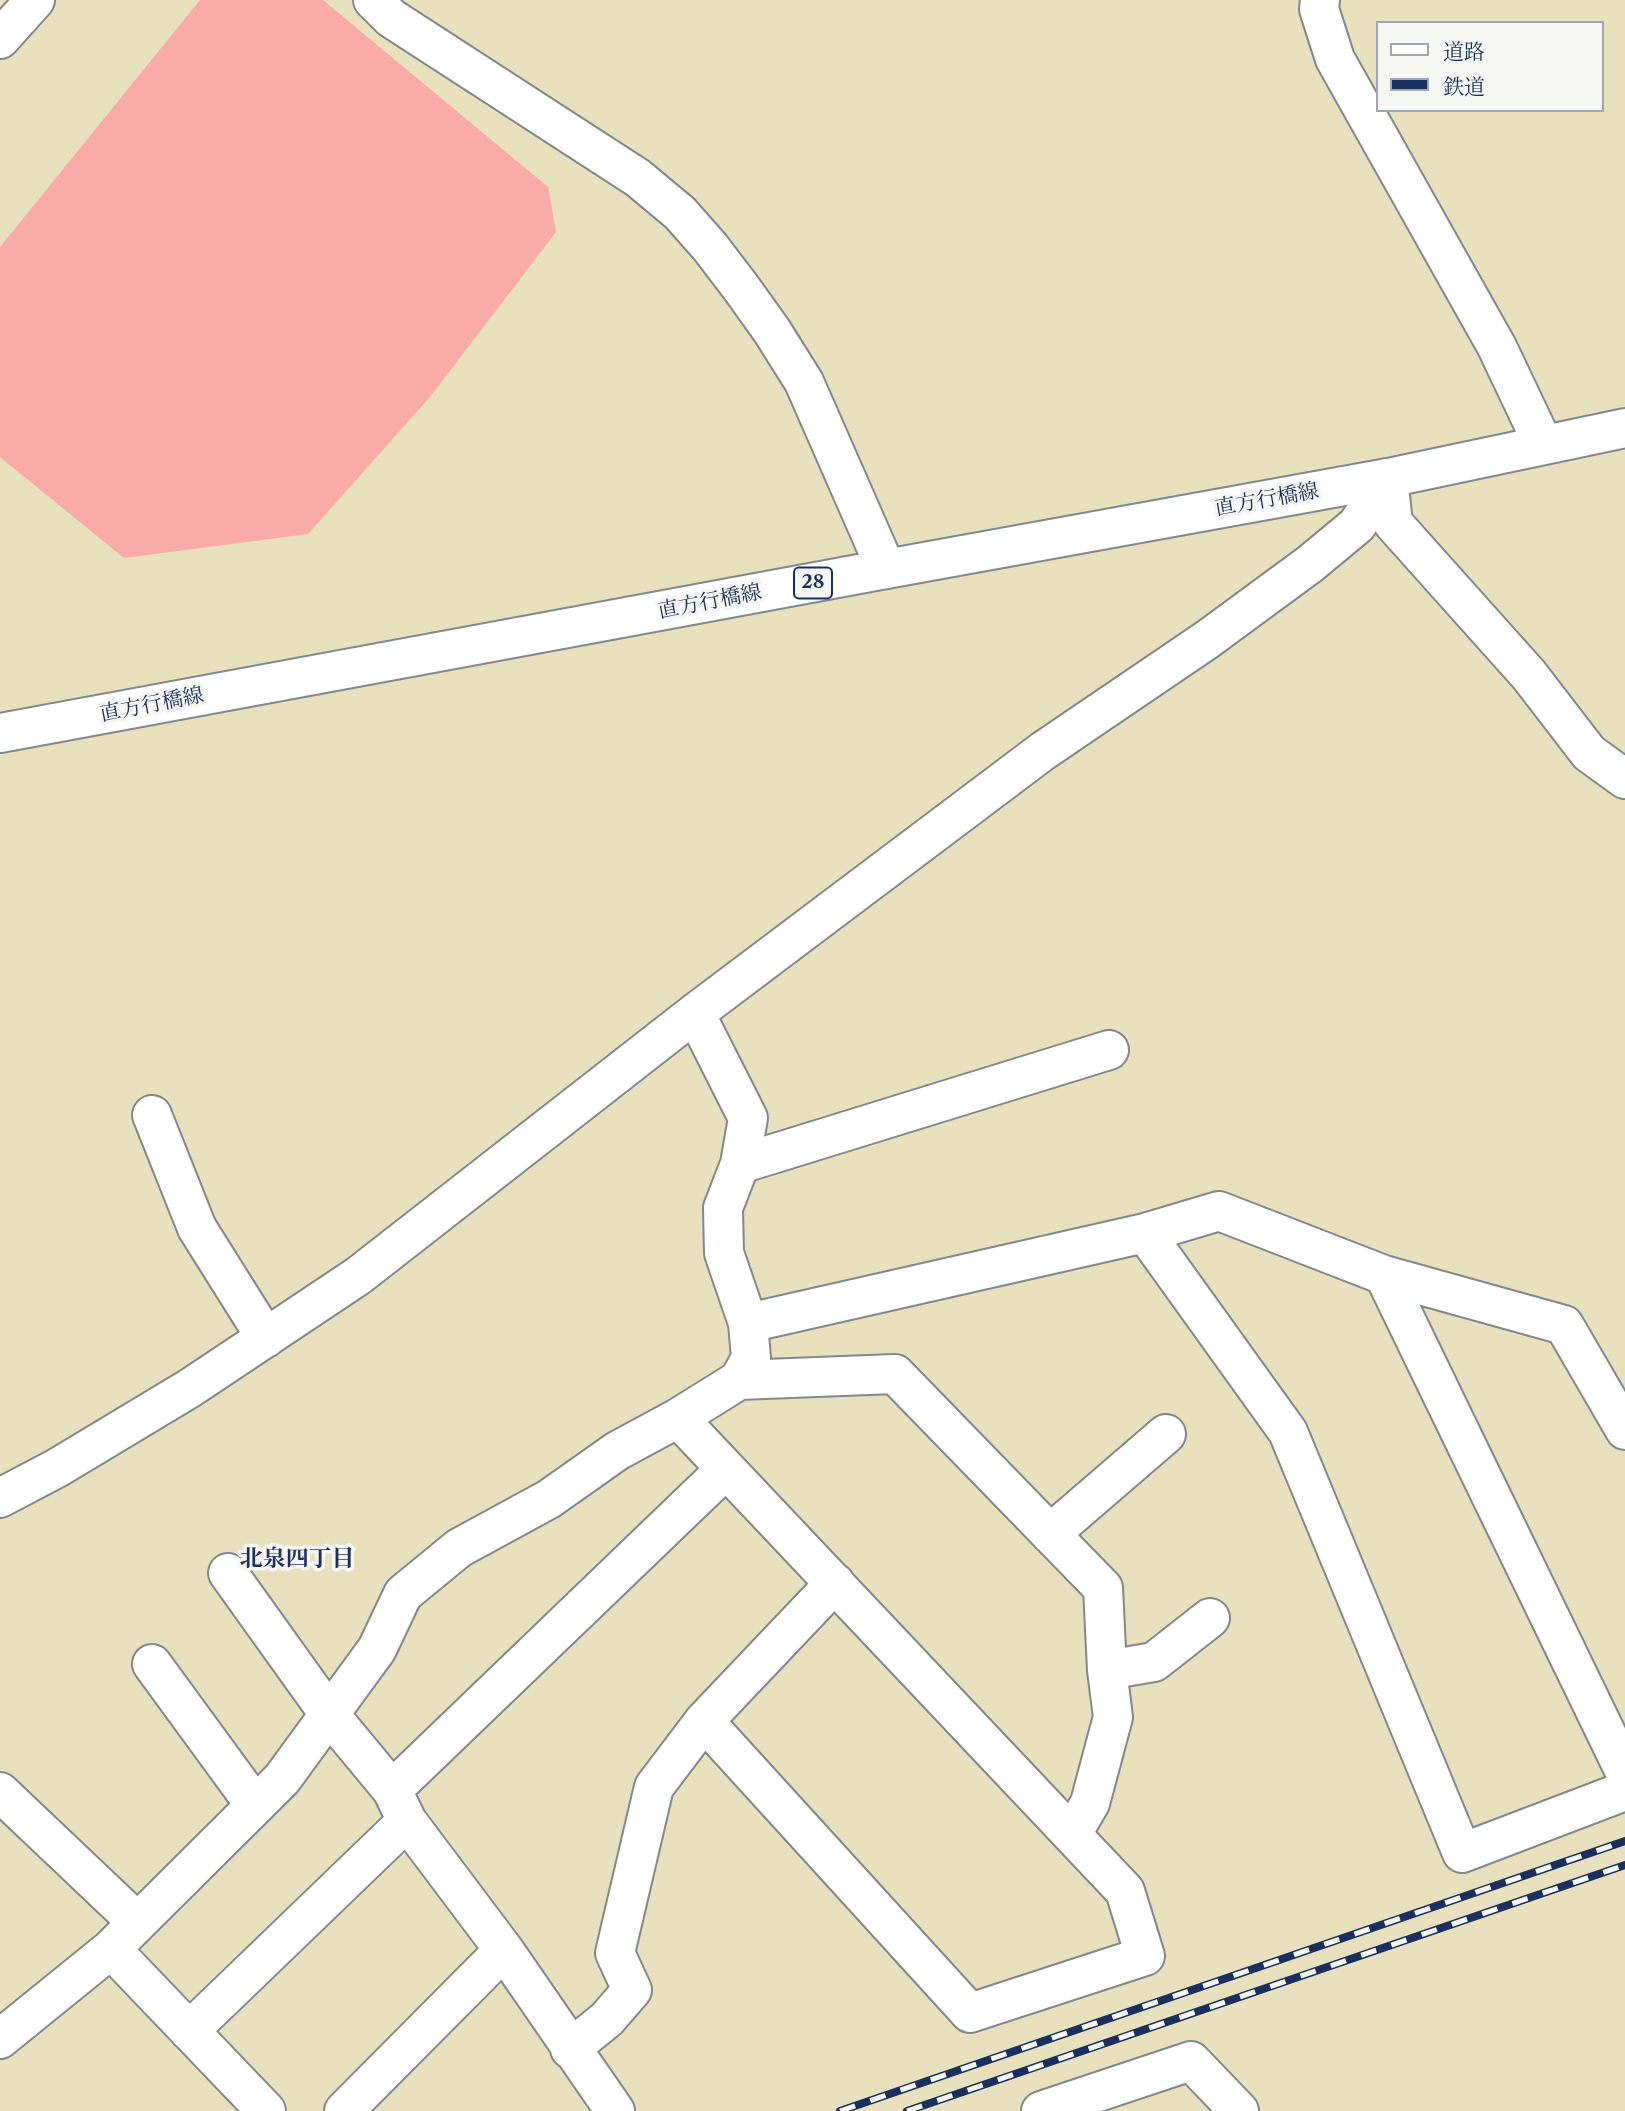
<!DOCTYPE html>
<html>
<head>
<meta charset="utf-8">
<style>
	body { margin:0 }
	#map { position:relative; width:1625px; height:2111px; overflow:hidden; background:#e7e1be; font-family:"Libre Caslon Text","Noto Serif JP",serif }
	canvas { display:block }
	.legend { position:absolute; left:1376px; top:21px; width:228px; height:91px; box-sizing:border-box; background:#f6f6f2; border:2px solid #9ea6b7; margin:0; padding:9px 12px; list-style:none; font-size:21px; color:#1b2f5e }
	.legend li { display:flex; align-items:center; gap:14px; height:35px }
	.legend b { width:35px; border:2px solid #9ea6b7 }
</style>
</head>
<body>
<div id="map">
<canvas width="1625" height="2111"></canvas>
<ul class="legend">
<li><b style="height:9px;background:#fff"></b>道路</li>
<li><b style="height:9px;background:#1b2f5e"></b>鉄道</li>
</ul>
</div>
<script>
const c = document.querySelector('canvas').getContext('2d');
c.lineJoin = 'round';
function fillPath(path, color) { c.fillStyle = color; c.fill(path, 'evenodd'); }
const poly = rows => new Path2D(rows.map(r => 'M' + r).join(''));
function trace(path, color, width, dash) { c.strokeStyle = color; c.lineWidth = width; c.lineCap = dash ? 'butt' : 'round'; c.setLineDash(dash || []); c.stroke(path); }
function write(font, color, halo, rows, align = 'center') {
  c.font = font + ' "Libre Caslon Text","Noto Serif JP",serif'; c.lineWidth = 7; c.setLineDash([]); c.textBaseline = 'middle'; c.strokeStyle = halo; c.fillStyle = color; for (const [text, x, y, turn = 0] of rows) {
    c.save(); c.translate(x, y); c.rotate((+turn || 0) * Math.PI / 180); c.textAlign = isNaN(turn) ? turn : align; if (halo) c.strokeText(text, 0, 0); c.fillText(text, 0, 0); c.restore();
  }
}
const building = poly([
	[200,0,323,0,548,187,556,232,430,397,308,534,124,558,0,457,0,247]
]);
const minor = poly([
	[373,0,391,18,638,178,680,213,710,247,742,289,772,331,804,382,886,569],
	[1320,0,1319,9,1335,59,1497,347,1543,444],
	[0,39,35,0],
	[1388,478,1393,523,1529,675,1589,753,1625,779],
	[152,1115,197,1228,266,1338],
	[740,1164,1109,1050],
	[1145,1233,1288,1432,1462,1853,1625,1791],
	[1384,1275,1625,1772],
	[748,1323,1145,1233,1219,1211,1384,1275,1564,1325,1625,1430],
	[739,1380,895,1374,1103,1588,1107,1670,1113,1717,1090,1803,1072,1834],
	[0,1498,57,1468,190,1388,358,1276,695,1013,1043,751,1208,639,1310,564,1357,525,1388,478],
	[1050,1534,1166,1434],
	[228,1573,329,1714,392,1790,407,1821,504,1950,615,2111],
	[152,1664,255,1805],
	[1107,1670,1154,1662,1210,1618],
	[704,1721,835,1583],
	[392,1790,726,1469],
	[0,1792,137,1922],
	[111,1949,266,2111],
	[189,2031,407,1821],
	[0,2039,111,1949,282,1779,377,1649,403,1594,459,1548,549,1499,617,1451,678,1418,739,1380,751,1358,748,1323,724,1253,723,1208,740,1164,748,1118,695,1013],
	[570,2049,607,2019,632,1990,615,1953,654,1787,704,1721,970,2013,1145,1956,1125,1891,678,1418],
	[344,2111,504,1950],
	[1041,2111,1191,2061,1239,2111]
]);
const major = poly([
	[0,733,886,569,1388,478,1625,428]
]);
const rail = poly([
	[840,2111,1625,1841],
	[907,2111,1625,1865]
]);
const shields = [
	[813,583,38]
];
const shieldNames = [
	["28",813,583]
];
const streetNames = [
	["直方行橋線",1267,500,-10],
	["直方行橋線",710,602,-11],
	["直方行橋線",152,705,-11]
];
const neighbourhoodNames = [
	["北泉四丁目",297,1559]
];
fillPath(building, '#f8aba9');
trace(minor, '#81888e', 42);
trace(major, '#81888e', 42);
trace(minor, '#fff', 38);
trace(major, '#fff', 38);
trace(rail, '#1b2f5e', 8);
trace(rail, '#f6f6f2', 5, [16]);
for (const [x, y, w] of shields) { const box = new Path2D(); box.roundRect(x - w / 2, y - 15.5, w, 31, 5); c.fillStyle = '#f6f6f2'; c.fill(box); trace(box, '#1b2f5e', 2); }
write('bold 19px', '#1b2f5e', null, shieldNames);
write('21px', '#1b2f5e', '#f6f6f2', streetNames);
write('bold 23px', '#1b2f5e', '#f6f6f2', neighbourhoodNames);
</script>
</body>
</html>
